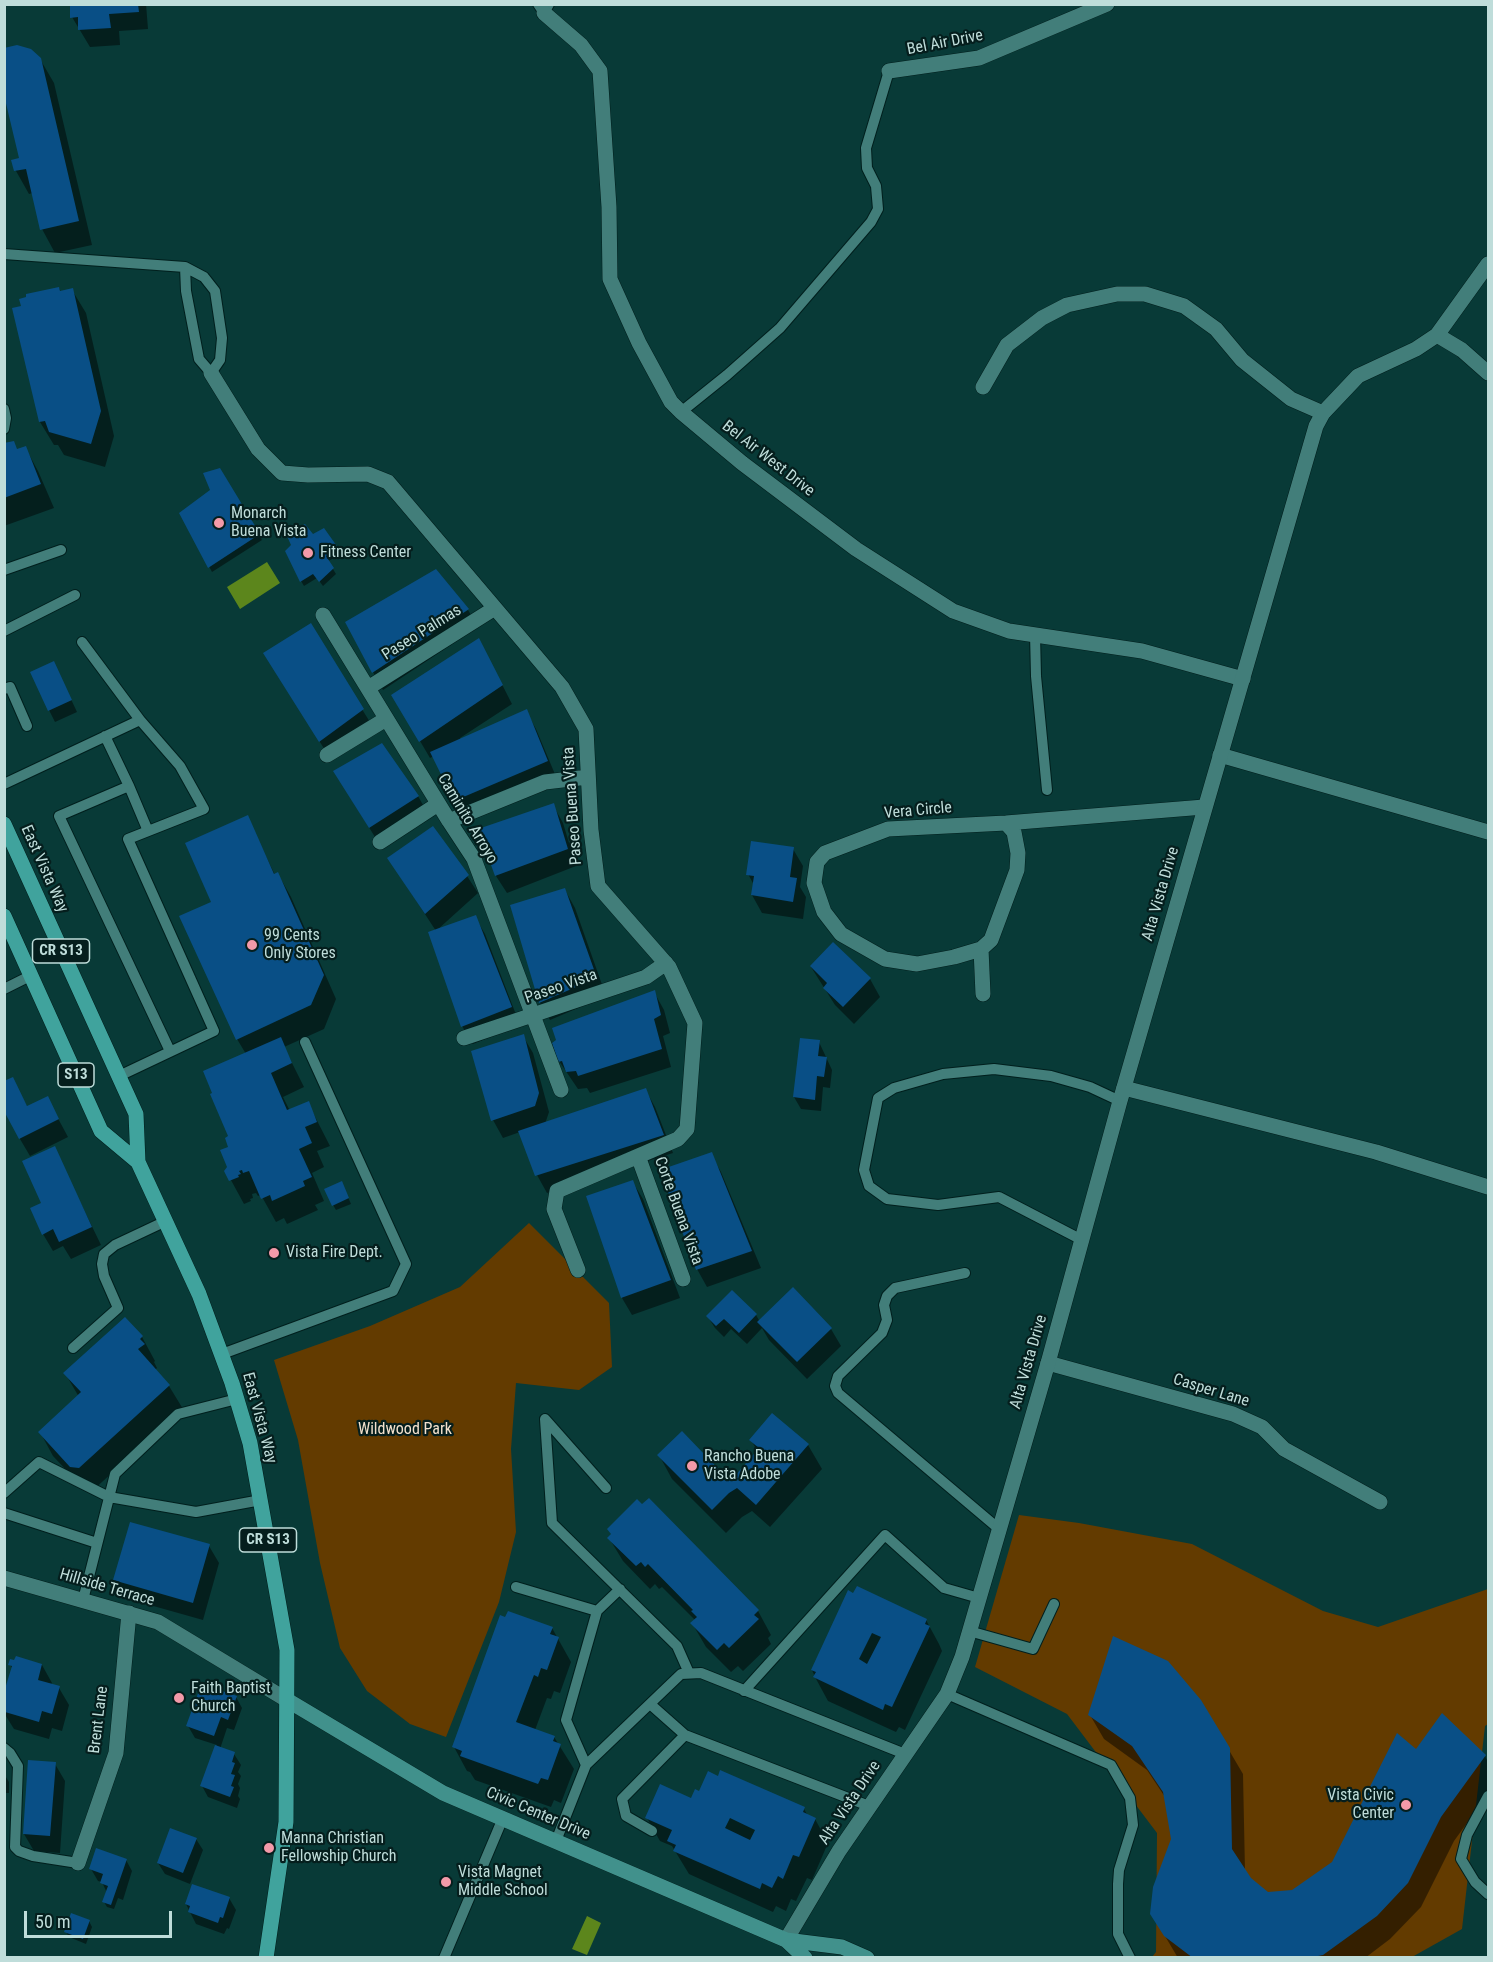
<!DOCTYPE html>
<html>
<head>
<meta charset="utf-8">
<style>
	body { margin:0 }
	#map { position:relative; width:1493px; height:1962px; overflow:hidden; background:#083a37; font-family:"Roboto Condensed",sans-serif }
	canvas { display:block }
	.frame { position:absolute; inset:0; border:6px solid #bfddda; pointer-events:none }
	.scale { position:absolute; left:24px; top:1911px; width:148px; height:27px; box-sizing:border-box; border:3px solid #bfddda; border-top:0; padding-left:8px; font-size:18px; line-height:21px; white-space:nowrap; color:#bfddda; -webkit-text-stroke:4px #051e1d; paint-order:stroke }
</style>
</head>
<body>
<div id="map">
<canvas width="1493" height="1962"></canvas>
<div class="frame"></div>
<div class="scale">50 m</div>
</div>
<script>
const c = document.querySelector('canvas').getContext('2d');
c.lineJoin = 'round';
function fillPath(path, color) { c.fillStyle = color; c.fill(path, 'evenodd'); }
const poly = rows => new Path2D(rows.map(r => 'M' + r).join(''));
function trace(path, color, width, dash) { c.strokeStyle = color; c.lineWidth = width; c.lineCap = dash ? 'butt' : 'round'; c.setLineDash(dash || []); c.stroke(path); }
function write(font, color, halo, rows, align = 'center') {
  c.font = font + ' "Roboto Condensed",sans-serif'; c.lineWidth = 4.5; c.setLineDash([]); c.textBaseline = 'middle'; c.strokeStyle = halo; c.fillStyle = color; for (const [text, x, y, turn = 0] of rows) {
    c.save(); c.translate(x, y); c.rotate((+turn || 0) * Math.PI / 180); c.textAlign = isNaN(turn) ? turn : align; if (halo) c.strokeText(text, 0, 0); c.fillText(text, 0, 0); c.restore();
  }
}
const green = poly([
	[529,1223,609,1303,612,1367,579,1390,516,1383,511,1449,516,1532,499,1602,446,1737,410,1724,367,1691,340,1648,320,1563,298,1440,274,1360,370,1326,460,1287],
	[1019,1515,1079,1523,1192,1544,1323,1611,1378,1627,1488,1589,1488,1724,1485,1726,1462,1929,1412,1957,1152,1957,1156,1952,1157,1833,1067,1714,975,1667]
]);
const water = poly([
	[267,562,280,583,240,609,227,587],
	[587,1916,601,1923,587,1955,572,1949]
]);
const shadow = poly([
	[71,4,146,4,148,29,119,31,120,45,90,47,72,17],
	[40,59,54,83,92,245,55,253,42,229,33,193,29,194,16,171,13,161,21,159],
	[59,288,61,292,72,290,86,313,114,436,105,467,64,455,58,445,54,445,40,422,14,309,23,307,28,298],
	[4,445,17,450,25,447,38,471,54,508,4,526],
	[219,470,262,540,212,572,181,513,212,490],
	[323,530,341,555,328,561,336,574,323,586,317,578,304,586,301,581,313,536],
	[468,610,478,627,383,690,373,672],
	[310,625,373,727,330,758,275,671],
	[488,657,512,704,460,738,461,740,526,711,536,729,557,779,465,817,434,756,430,758,393,695],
	[54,663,77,712,55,722,49,710],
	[345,789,418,796,428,814,380,845],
	[553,805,563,823,576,866,507,893,496,876,480,830],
	[247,817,275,875,278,874,291,897,336,999,324,1029,284,1047,304,1087,283,1097,290,1111,308,1103,330,1146,317,1151,324,1167,312,1173,324,1201,315,1205,318,1210,287,1224,284,1218,276,1222,261,1195,258,1196,256,1193,252,1194,253,1198,250,1199,251,1201,244,1204,226,1171,229,1167,230,1137,246,1054,237,1039,213,902],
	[793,849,803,866,800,887,806,897,803,919,762,913,752,895,754,885,748,874],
	[389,859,467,876,478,893,436,931],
	[565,890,575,908,606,996,550,1020,540,1003,512,906],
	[475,917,485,934,520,1025,473,1044,462,1026],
	[811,967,870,979,880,997,854,1024,835,1005],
	[654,992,664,1010,670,1033,663,1036,671,1067,590,1093,587,1088,578,1089,559,1061],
	[523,1036,533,1053,549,1112,545,1124,645,1089,655,1107,673,1153,547,1193,537,1175,520,1132,503,1138,493,1120],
	[819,1042,832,1070,830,1088,823,1087,821,1111,801,1109,794,1097],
	[12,1079,28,1108,47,1098,68,1137,30,1156,20,1139],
	[54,1148,101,1245,71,1259,63,1246,53,1251,43,1234,43,1203],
	[711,1154,721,1172,761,1268,707,1287,697,1269],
	[632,1181,643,1199,680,1298,632,1315,622,1298],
	[344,1188,351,1204,336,1210,333,1205],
	[732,1292,756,1315,760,1322,831,1329,841,1346,807,1379,769,1340,762,1328,747,1344,731,1329,724,1337,715,1328,708,1317],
	[125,1319,142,1337,155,1361,154,1362,157,1368,155,1370,169,1386,183,1409,92,1491,85,1490,53,1456,40,1432,79,1397,65,1373],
	[772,1415,808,1445,822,1469,770,1527,752,1511,742,1517,726,1533,672,1479,659,1455,727,1480,734,1478,758,1452,751,1440],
	[609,1538,758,1611,771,1635,768,1638,771,1644,743,1671,738,1666,731,1672,706,1647,692,1623,695,1620,662,1587,659,1589,655,1584,650,1589,623,1561],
	[209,1546,219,1563,203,1620,125,1598,115,1580],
	[849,1592,926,1620,939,1644,942,1651,905,1730,899,1727,896,1732,828,1701,815,1677,812,1670],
	[552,1628,571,1662,560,1693,554,1691,551,1699,547,1698,535,1730,554,1737,574,1769,561,1803,554,1800,551,1807,475,1780,470,1772,467,1771,454,1747],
	[10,1664,42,1665,52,1683,51,1685,59,1688,69,1705,62,1731,52,1728,49,1739,14,1729,4,1713,13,1670],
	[236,1697,242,1708,234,1730,227,1728,220,1749,234,1754,241,1765,238,1772,241,1776,238,1784,240,1788,238,1796,240,1799,237,1808,208,1797,202,1786,217,1745,195,1738,188,1726],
	[1200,1701,1243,1774,1245,1871,1250,1879,1268,1894,1293,1892,1333,1863,1416,1751,1485,1756,1488,1762,1488,1794,1454,1841,1421,1907,1390,1939,1365,1958,1178,1958,1152,1914,1172,1839,1165,1797,1147,1770,1104,1739,1090,1715],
	[55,1764,65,1781,60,1853,34,1851,24,1834],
	[4,1774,9,1782,9,1793,4,1793],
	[691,1800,804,1809,808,1816,815,1819,828,1843,812,1880,807,1878,796,1901,791,1899,786,1911,776,1906,773,1912,689,1874,672,1846,660,1841,647,1818],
	[196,1839,203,1850,190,1884,165,1874,158,1863],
	[126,1860,132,1871,123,1900,118,1898,114,1909,107,1907,104,1902,107,1893,102,1882,98,1881,91,1869],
	[229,1898,236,1910,229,1929,227,1928,224,1934,196,1924,186,1904],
	[89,1921,92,1927,86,1944,69,1937,66,1932]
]);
const building = poly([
	[70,4,138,4,139,12,109,14,111,28,78,30,78,17,70,18],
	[17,45,31,49,41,58,79,221,40,230,26,169,14,171,11,160,19,158,4,95,4,48],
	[59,287,60,291,73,288,101,411,91,444,49,432,45,421,39,422,12,308,21,306,19,299,26,297,26,294],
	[14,441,17,449,26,446,41,484,4,498,4,443],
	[220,468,260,534,208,568,179,513,210,490,203,473],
	[305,524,313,534,324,528,339,549,326,556,334,568,319,582,313,574,300,582,285,551,291,545,286,534],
	[436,569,469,609,372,673,345,622],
	[311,623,364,709,319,742,263,653],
	[479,638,503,685,419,742,391,695],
	[54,661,72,700,48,711,30,672],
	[527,709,548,761,454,801,430,752],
	[382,743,419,796,369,828,333,771],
	[554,803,568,849,495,876,478,829],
	[248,815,274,874,278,872,324,975,311,1005,236,1040,179,916,211,902,185,843],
	[433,826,469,875,425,914,387,858],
	[751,841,794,847,790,877,797,878,793,902,751,895,754,876,746,875],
	[565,888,597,978,539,1003,510,905],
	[476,915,512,1007,461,1027,428,932],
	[833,942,871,978,843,1007,823,988,827,983,810,966],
	[655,990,661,1015,654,1019,662,1049,578,1076,576,1071,566,1072,562,1061,558,1062,552,1043,556,1040,552,1028],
	[524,1034,539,1093,535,1106,491,1121,471,1051],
	[281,1037,292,1063,271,1073,287,1110,309,1101,317,1122,305,1127,312,1143,299,1149,312,1177,303,1181,305,1186,272,1201,270,1195,261,1199,249,1171,243,1173,242,1170,239,1171,241,1174,238,1175,239,1177,229,1181,224,1171,227,1167,220,1150,228,1147,225,1138,228,1136,210,1094,212,1093,203,1071],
	[800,1038,820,1040,818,1056,827,1057,824,1077,817,1076,815,1100,793,1097],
	[13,1077,27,1106,48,1096,59,1119,19,1139,4,1111,4,1081],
	[646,1088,664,1135,535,1176,518,1131],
	[55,1146,92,1227,59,1242,53,1229,42,1235,30,1208,41,1203,22,1161],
	[712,1152,752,1251,696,1270,660,1170],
	[633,1180,671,1280,621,1298,586,1196],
	[342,1181,349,1198,332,1206,324,1189],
	[793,1287,832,1328,797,1362,757,1322],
	[732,1290,757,1314,739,1333,724,1319,716,1326,706,1316],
	[125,1317,143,1336,140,1339,145,1344,138,1349,170,1385,79,1468,70,1467,38,1432,81,1392,63,1373],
	[772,1413,809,1444,756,1505,737,1488,729,1493,712,1510,657,1455,682,1431,727,1478,734,1477,759,1448,749,1440],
	[649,1498,759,1610,754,1615,759,1619,729,1648,724,1643,717,1650,690,1623,697,1617,691,1611,693,1610,648,1564,645,1567,641,1562,636,1566,607,1538,611,1534,607,1529,637,1499,642,1504],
	[130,1522,210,1544,193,1603,113,1580],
	[857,1586,927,1619,925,1624,930,1626,892,1707,885,1704,883,1710,813,1677,816,1672,811,1670,848,1590,853,1593],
	[872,1633,881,1637,867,1664,859,1659],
	[508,1611,553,1627,550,1634,559,1637,547,1670,541,1668,538,1677,534,1675,516,1722,555,1736,553,1741,561,1744,548,1780,541,1778,538,1784,460,1756,462,1751,452,1747,500,1615,505,1617],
	[1113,1636,1168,1661,1201,1700,1230,1748,1232,1849,1251,1878,1268,1892,1292,1890,1332,1862,1397,1733,1416,1749,1442,1713,1486,1755,1441,1817,1408,1883,1377,1916,1323,1955,1308,1958,1193,1958,1164,1936,1150,1914,1153,1887,1171,1839,1163,1792,1132,1746,1088,1715],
	[16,1656,42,1664,38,1680,60,1686,52,1714,42,1711,39,1722,5,1712,4,1692,12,1666,8,1665,10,1659,14,1660],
	[200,1688,212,1692,213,1688,237,1696,228,1720,221,1717,214,1736,186,1726],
	[215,1745,235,1752,232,1762,235,1763,231,1774,235,1775,231,1786,234,1787,230,1797,200,1786],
	[28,1760,56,1762,50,1836,23,1834],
	[720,1770,805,1807,803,1812,816,1818,799,1857,793,1855,783,1879,778,1876,772,1888,762,1883,760,1889,673,1851,676,1845,667,1841,672,1830,645,1818,660,1784,691,1798,695,1789,699,1791,708,1771,718,1776],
	[730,1818,755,1830,750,1840,725,1828],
	[170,1828,197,1838,183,1873,157,1863],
	[96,1848,127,1859,111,1905,102,1902,108,1886,100,1883,103,1874,89,1869],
	[192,1884,230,1897,223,1918,220,1917,218,1923,188,1912,190,1906,185,1904],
	[71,1913,90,1920,83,1939,64,1932]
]);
const service = poly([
	[538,4,544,13,549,4],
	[4,254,185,267,204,277,215,291,222,338,220,360,211,373,199,359,186,291,185,267],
	[4,409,6,418,4,429],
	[681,412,727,375,780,328,871,222,878,209,876,186,867,168,866,148,889,71],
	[4,570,61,550],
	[4,631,75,595],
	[1035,634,1036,676,1047,790],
	[82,642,140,720],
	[4,689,10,687,27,726],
	[105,736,129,786],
	[4,784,140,720,180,766,204,809,128,839,214,1031,119,1076],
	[148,831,129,786,59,816,170,1051],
	[4,989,32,975],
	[1082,1240,999,1197,938,1205,887,1199,869,1186,864,1170,878,1098,894,1088,943,1074,994,1069,1051,1076,1090,1087,1120,1101],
	[965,1273,895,1288,887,1296,884,1305,887,1320,882,1333,838,1376,835,1386,838,1393,999,1529],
	[73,1348,118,1308,104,1276,102,1264,104,1254,115,1245,166,1221],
	[222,1354,393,1291,406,1264,305,1042],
	[606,1488,545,1419,552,1523,677,1646,689,1673],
	[4,1493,39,1462,109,1497,196,1512,261,1500],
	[4,1513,97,1543],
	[516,1587,597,1611,566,1720,586,1765,556,1841],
	[83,1600,115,1474,178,1414,237,1399],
	[597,1611,620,1589],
	[969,1631,1033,1649,1054,1604],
	[744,1691,885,1535,944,1588,979,1598],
	[947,1694,1111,1765,1130,1798,1133,1825,1119,1870,1118,1884,1118,1934,1130,1958],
	[650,1704,685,1735,869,1806],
	[4,1748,10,1753,18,1766,15,1847,19,1851,33,1856,78,1863],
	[586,1765,681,1674,701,1673,905,1754],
	[1488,1796,1467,1835,1461,1859,1475,1882,1488,1894],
	[652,1831,626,1816,622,1799,685,1735],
	[444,1958,503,1818]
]);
const minor = poly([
	[544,13,581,45,600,71,609,207,610,279,639,343,671,402,681,412,742,463,856,549,953,611,1009,631,1142,651,1243,679],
	[889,71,979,58,1107,4],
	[211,373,258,449,282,473,308,475,368,474,388,482,562,687,586,729,591,830,598,886,669,967,695,1023,687,1129,678,1139,557,1191,554,1209,578,1270],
	[983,387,1007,345,1042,318,1067,305,1117,294,1145,294,1184,306,1216,329,1242,360,1291,399,1323,413],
	[323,615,449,821,474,859,561,1090],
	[368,688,495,608],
	[327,755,386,719],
	[1220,755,1488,832],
	[449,821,545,782,588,777],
	[1006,823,1014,832,1018,853,1017,870,991,940,981,949,954,957,917,964,885,959,841,934,824,912,814,883,817,862,825,853,888,829,1006,823,1204,807],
	[380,842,438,804],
	[981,949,983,994],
	[464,1038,646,977,666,963],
	[1124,1088,1376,1152,1488,1187],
	[638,1156,683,1279],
	[1048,1363,1233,1414,1262,1427,1284,1449,1380,1502],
	[78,1863,116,1753,129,1613]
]);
const tertiary = poly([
	[1437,335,1462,350,1488,373],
	[4,1578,158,1622,287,1700],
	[786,1940,839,1851,947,1694,962,1657,1048,1363,1120,1101,1316,426,1323,413,1358,376,1416,349,1437,335,1488,264]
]);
const secondary = poly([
	[287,1700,443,1793,786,1940,842,1947,867,1958],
	[786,1940,805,1958]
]);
const primary = poly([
	[4,824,136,1114,138,1162,199,1294,232,1383,250,1443,287,1650,286,1822,266,1958],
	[4,916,101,1131,138,1162]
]);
const markers = [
	[219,523,6,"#f39aa9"],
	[308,553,6,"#f39aa9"],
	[252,945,6,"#f39aa9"],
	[274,1253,6,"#f39aa9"],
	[692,1466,6,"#f39aa9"],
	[179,1698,6,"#f39aa9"],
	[1406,1805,6,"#f39aa9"],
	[269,1848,6,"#f39aa9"],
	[446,1882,6,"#f39aa9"]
];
const shields = [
	[61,951,57],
	[76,1075,36],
	[268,1540,57]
];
const shieldNames = [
	["CR S13",61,951],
	["S13",76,1075],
	["CR S13",268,1540]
];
const streetNames = [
	["Bel Air Drive",945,43,-11],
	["Bel Air West Drive",768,459,38],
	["Paseo Palmas",422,633,-32],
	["Paseo Buena Vista",573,806,-94],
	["Vera Circle",918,811,-5],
	["Caminito Arroyo",467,819,59],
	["East Vista Way",44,869,66],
	["Alta Vista Drive",1161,894,-74],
	["Paseo Vista",561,987,-19],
	["Corte Buena Vista",678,1211,70],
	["Alta Vista Drive",1029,1362,-74],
	["Casper Lane",1211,1391,17],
	["East Vista Way",259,1418,75],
	["Hillside Terrace",107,1588,16],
	["Brent Lane",99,1720,-83],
	["Alta Vista Drive",850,1803,-56],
	["Civic Center Drive",538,1814,23]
];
const poiNames = [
	["Monarch",231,514],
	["Buena Vista",231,532],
	["Fitness Center",320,553],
	["99 Cents",264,936],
	["Only Stores",264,954],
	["Vista Fire Dept.",286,1253],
	["Rancho Buena",704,1457],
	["Vista Adobe",704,1475],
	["Faith Baptist",191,1689],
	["Church",191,1707],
	["Vista Civic",1394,1796,"right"],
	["Center",1394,1814,"right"],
	["Manna Christian",281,1839],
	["Fellowship Church",281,1857],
	["Vista Magnet",458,1873],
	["Middle School",458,1891]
];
const parkNames = [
	["Wildwood Park",405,1430]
];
fillPath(green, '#633b00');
fillPath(water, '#5c861c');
fillPath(shadow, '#0007');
fillPath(building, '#094f86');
trace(service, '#001f1d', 12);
trace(minor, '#001f1d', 16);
trace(tertiary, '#001f1d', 16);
trace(secondary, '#001f1d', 16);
trace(primary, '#001f1d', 16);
trace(service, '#427e7a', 10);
trace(minor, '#427e7a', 15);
trace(tertiary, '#427e7a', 15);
trace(secondary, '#41918c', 15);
trace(primary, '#40a39d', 15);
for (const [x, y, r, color] of markers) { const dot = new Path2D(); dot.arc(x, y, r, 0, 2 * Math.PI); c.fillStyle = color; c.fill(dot); trace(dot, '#051e1d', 2); }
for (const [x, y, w] of shields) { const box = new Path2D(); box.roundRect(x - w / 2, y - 12, w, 24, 4.5); c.fillStyle = '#051e1d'; c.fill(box); trace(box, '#bfddda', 1.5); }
write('bold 15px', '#bfddda', null, shieldNames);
write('16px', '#bfddda', '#051e1d', streetNames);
write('16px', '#bfddda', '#051e1d', poiNames, 'left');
write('16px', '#f3e1cd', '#051e1d', parkNames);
</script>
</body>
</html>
